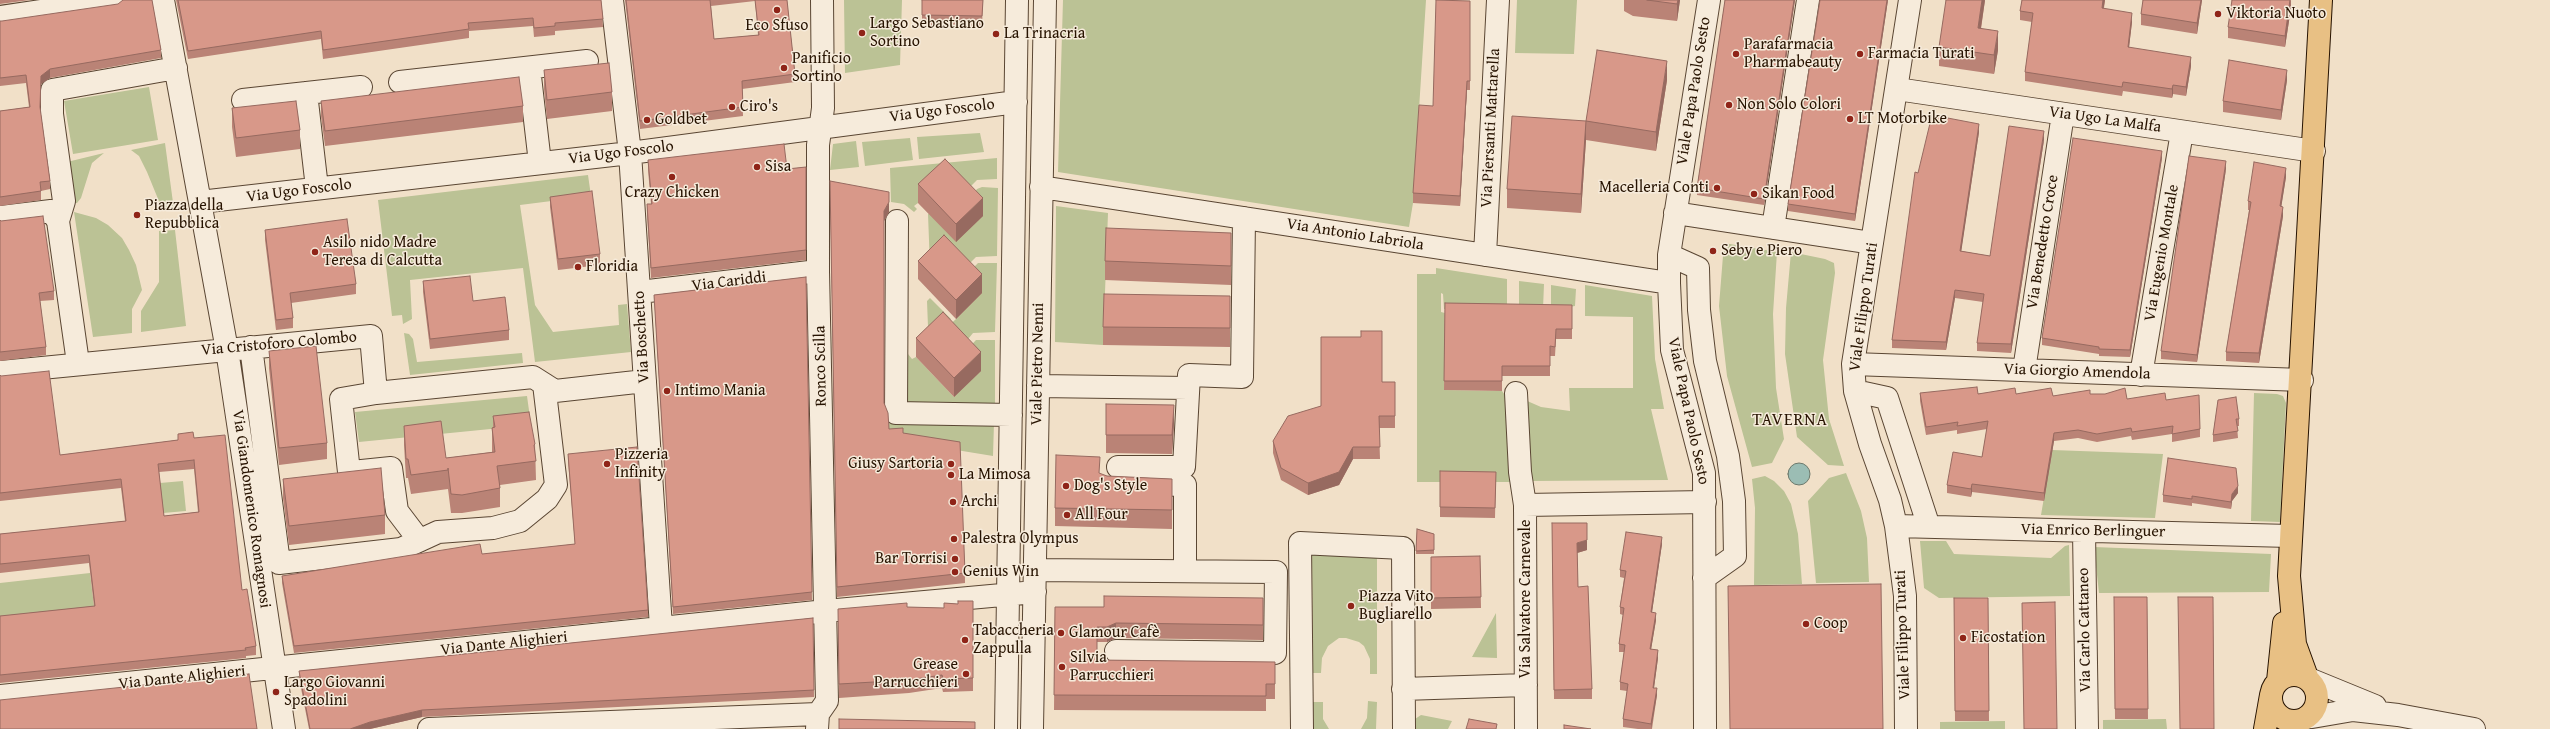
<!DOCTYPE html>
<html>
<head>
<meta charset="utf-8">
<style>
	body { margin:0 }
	canvas { display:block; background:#f1e0c8 }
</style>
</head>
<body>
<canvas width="2550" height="729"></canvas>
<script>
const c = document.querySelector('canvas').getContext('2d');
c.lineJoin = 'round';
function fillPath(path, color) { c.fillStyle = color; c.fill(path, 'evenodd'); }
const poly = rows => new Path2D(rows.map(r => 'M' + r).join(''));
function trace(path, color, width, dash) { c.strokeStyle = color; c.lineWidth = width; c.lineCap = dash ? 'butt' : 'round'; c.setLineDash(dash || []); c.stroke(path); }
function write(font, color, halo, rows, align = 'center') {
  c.font = font + ' "Gentium Book Plus",serif'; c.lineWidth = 3; c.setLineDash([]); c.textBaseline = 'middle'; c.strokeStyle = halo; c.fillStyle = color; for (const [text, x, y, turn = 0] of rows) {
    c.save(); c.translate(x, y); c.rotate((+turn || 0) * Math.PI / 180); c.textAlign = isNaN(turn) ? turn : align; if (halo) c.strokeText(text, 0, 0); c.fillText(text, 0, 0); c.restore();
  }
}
const green = poly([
	[844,0,902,0,900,65,845,73],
	[1063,0,1426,0,1413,203,1409,227,1058,172],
	[1517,0,1577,0,1574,54,1515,53],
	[149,87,158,140,73,154,64,101],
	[980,133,984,152,919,159,917,137],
	[910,138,913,160,865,166,862,142],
	[856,141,859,167,830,170,833,144],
	[165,143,174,210,163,211,147,172,139,156,131,150],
	[104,153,92,163,81,198,77,203,72,203,67,162],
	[997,158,997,179,977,180,962,195,918,203,914,206,917,209,914,212,904,204,891,202,890,168],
	[588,175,591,196,520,205,535,305,553,332,619,325,618,305,627,304,631,352,535,362,523,268,410,280,412,319,403,324,402,315,392,316,378,200],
	[982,187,998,188,997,256,976,257,961,272,930,267,928,214,968,201,977,189],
	[1056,206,1108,213,1103,345,1055,342],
	[74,212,96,218,108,225,122,238,129,250,136,265,142,290,132,309,132,333,93,337],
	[175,230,186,326,141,332,141,311,159,282,159,231],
	[1724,243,1777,252,1773,314,1776,388,1784,439,1772,463,1752,467,1727,376,1719,306],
	[1791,252,1825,259,1834,263,1835,273,1823,360,1829,419,1844,466,1828,465,1797,437,1785,354,1786,308],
	[978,263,997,263,995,332,973,333,960,349,943,331,956,319,965,276],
	[1436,268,1507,279,1507,309,1444,309,1443,294,1441,293,1441,312,1445,313,1444,390,1502,391,1510,402,1514,482,1417,482,1417,274,1436,274],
	[1519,281,1544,284,1543,309,1519,310],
	[1551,285,1576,289,1575,306,1551,310],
	[1585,285,1652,296,1655,359,1664,409,1651,409,1668,480,1532,481,1527,475,1525,400,1541,407,1570,411,1569,388,1633,388,1633,317,1585,316],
	[930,298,951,319,937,332,928,327,927,301],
	[404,333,409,334,413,339,417,362,522,353,523,363,410,375],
	[976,340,995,340,995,409,905,408,902,359,908,354,912,359,916,357,954,397,964,353],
	[2254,393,2277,394,2283,396,2286,403,2280,522,2251,521],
	[527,396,531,425,359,442,355,412],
	[889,417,994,423,993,456,889,439],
	[2052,450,2163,454,2155,518,2041,515],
	[1846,473,1861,511,1867,538,1869,582,1816,583,1808,501,1829,478],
	[1765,476,1774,481,1784,491,1791,504,1798,534,1802,584,1754,585,1755,508,1752,479],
	[183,481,186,511,163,513,160,483],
	[1920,541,1946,541,1954,554,2051,558,2065,546,2069,545,2070,596,1939,598,1924,588],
	[2094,547,2271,554,2269,592,2099,593],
	[1312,555,1377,557,1377,674,1370,674,1370,659,1364,646,1359,642,1346,638,1339,638,1328,646,1322,658,1321,673,1313,673],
	[90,573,95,614,0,625,0,583],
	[1496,613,1497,658,1472,657],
	[1368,701,1377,702,1376,729,1361,729,1367,718],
	[1313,702,1323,702,1323,719,1329,729,1314,729],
	[1421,715,1452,721,1448,729,1415,729,1415,719],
	[2166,719,2167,729,2103,729,2103,720],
	[2005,721,2005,729,1940,729,1940,722]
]);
const water = poly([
	'1788 474a11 11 0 1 1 22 0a11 11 0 1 1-22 0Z'
]);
const minor = poly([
	[163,0,227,350,284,729],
	[612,0,630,153,661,627],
	[0,17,116,0],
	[529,68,540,163],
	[400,82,587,61],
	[1897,89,2314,151],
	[306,93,317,188],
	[243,100,361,87],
	[1041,187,1669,283],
	[200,202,630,153,1016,102],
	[1675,213,1872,243],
	[0,217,51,211,58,221],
	[897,221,896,413,1011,415],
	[1773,228,1808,0],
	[1485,255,1498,0],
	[1669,255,1698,268,1699,310,1705,361,1728,456,1734,501,1735,556,1704,578],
	[640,292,818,271],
	[251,347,279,563,401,549,438,532,493,528,520,521,547,499,556,485,544,384],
	[78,363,58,221,64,201,52,114,52,90,176,68],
	[1853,364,2302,380],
	[2024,370,2063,114],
	[0,372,371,336,376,393,533,377,555,391,645,381],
	[2141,375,2182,132],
	[1038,386,1188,388],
	[1855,391,1887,398,1929,527],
	[1516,393,1520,472,1525,505],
	[1118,467,1184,467,1189,375,1242,377,1244,218],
	[349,472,341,399,376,393],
	[352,472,391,468,397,511,419,540],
	[1143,484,1185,485,1185,571],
	[1896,526,2290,536],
	[2084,531,2087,729],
	[1035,570,1276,572,1275,653,1116,651],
	[2309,679,2375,706],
	[1403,689,1526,685],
	[0,696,826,611,1035,592],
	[2306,718,2353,710,2398,715,2474,729],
	[429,729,818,714],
	[817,729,818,714,827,701,818,271,818,145,823,108,822,0],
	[1006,729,1017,0],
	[1032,729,1045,0],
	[1302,729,1300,543,1403,548,1404,729],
	[1526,729,1525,505,1705,502],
	[1705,729,1704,473,1672,350,1669,283,1669,255,1709,0],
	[1906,729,1905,596,1896,526,1890,500,1870,444,1855,391,1853,364,1910,0]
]);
const major = poly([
	'2271 698a23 23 0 1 1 46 0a23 23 0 1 1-46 0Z',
	[2307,677,2295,644,2289,576,2321,0],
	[2278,681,2284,623],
	[2265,729,2271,695]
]);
const wall = poly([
	[0,0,30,0,0,4],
	[176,0,601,0,603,27,555,31,555,35,534,37,533,26,469,31,469,38,323,59,321,39,188,59],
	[625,0,787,0,795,74,795,82,742,89,743,116,640,129],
	[755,1,758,35,714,39,711,6],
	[922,0,983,0,982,27,922,26],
	[1624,0,1680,0,1677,21,1633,16,1624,11],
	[1725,0,1795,0,1764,205,1697,195,1697,188],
	[1888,0,1855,221,1788,211,1788,204],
	[1985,0,1981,29,1998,50,1994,74,1939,66,1939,47],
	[2022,0,2105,0,2104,8,2132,22,2129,47,2191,66,2186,96,2173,94,2172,98,2123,91,2122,96,2025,81,2025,72,2032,22,2020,20,2020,11],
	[2143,0,2202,0,2197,34,2141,25,2141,14],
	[2291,0,2291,8,2285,47,2228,38,2228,27],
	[1470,1,1470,90,1467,90,1460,206,1413,203,1413,193,1433,106],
	[0,21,161,50,161,58,50,78,41,84,40,109,50,181,50,189,41,191,41,200,0,206,0,111,29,107,26,83,0,86],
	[544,70,612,92,612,111,547,119,544,89],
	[1667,80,1656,151,1586,140,1581,213,1507,208,1507,189,1586,121],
	[2287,80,2281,120,2223,112,2223,101],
	[321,101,523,106,523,122,325,146,321,116],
	[232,108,300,130,300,149,236,157,232,127],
	[1979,132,1961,251,1990,256,2044,140,2011,353,1977,351,1977,343,1983,302,1955,298,1946,350,1892,348,1892,340,1918,173],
	[2162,158,2130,357,2099,356,2099,354,2042,345,2042,338],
	[648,160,787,169,806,167,806,260,651,278,647,214,647,204,651,204,648,170],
	[2226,169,2197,362,2161,359,2161,351],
	[2286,177,2281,207,2283,216,2259,363,2226,361,2226,352,2249,210,2248,210,2248,201],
	[830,181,889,212,884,221,884,403,889,429,903,433,965,573,965,583,837,597],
	[918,184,983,216,956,242,918,203],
	[550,197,600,254,600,265,558,270,550,207],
	[0,220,54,291,54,300,40,301,46,347,46,355,0,361],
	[265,230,356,284,356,294,291,303,293,318,293,328,276,330,265,240],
	[1231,233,1231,285,1105,280,1105,261],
	[918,261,982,293,956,319,918,279],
	[806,277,812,600,673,614,654,295],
	[423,281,473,301,509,330,509,340,430,349,423,292],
	[1230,296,1230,347,1103,345,1103,327],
	[1445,303,1572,305,1572,339,1556,339,1555,356,1550,356,1550,376,1502,376,1502,391,1444,390],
	[916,338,981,371,954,397,916,357],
	[269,351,327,443,327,459,279,465,269,368],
	[0,375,60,455,178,440,178,434,194,438,242,590,256,646,256,655,246,656,246,658,0,683,0,616,94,606,89,563,0,573,0,534,125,521,121,488,0,501],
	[194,469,198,512,164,516,159,472],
	[1382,382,1395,382,1395,428,1379,428,1380,459,1353,459,1339,485,1308,495,1281,480,1273,453,1273,441,1321,406],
	[1920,393,2016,394,2053,396,2090,394,2127,399,2166,400,2200,429,2200,437,2172,442,2172,434,2132,440,2131,436,2097,442,2078,438,2054,441,2044,501,1972,492,1971,497,1947,493,1947,485,1982,457,1987,429,1957,434,1957,430,1926,435,1920,401],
	[2218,400,2239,419,2239,426,2237,426,2238,438,2213,442,2213,435],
	[1106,404,1174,423,1172,454,1106,453],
	[493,416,535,444,536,480,500,485,500,507,462,513,451,513,448,489,411,494,408,478,406,478,404,445,404,426,446,458,492,452,492,428,493,427],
	[568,454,648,610,648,617,294,653,282,583,282,576,575,544,568,461],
	[1440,471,1496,472,1495,518,1440,517],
	[1100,474,1107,476,1172,479,1172,529,1055,526,1055,508],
	[283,479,385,515,385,534,289,545,283,498],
	[2238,493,2232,501,2231,509,2192,503,2192,506,2163,502,2163,495],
	[1552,523,1587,550,1577,553,1578,587,1592,689,1592,699,1554,699],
	[1417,529,1434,534,1434,554,1416,554],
	[1662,544,1652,612,1656,620,1651,649,1658,658,1654,688,1657,695,1652,729,1638,729,1623,727,1623,719,1627,691,1620,690,1620,682,1624,652,1619,652,1619,644,1623,615,1620,614,1620,607,1624,578,1620,577,1620,570],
	[1480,556,1481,608,1431,609,1431,557],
	[2114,597,2147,597,2148,719,2115,719],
	[1263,598,1263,640,1116,638,1107,642,1097,642,1097,660,1275,662,1275,699,1266,699,1266,711,1054,710,1055,607,1104,607],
	[1954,598,1988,598,1989,721,1955,721],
	[973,601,973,691,943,692,942,688,909,693,839,698,838,622,907,607,944,608,944,603,958,604],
	[813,618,814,697,422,717,370,729,309,729,299,678,299,671]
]);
const shadedWall = poly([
	[1678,0,1680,0,1677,21,1677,4],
	[1794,0,1795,0,1764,205,1764,199],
	[1887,0,1888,0,1855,221,1855,214],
	[1982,0,1985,0,1978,47,1978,28],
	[2103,0,2105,0,2102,17,2102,8],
	[2201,0,2202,0,2197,34,2197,23],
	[2290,0,2291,8,2285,47,2285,36],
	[2132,13,2132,22,2128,56,2128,47],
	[1998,31,1998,50,1994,74,1994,55],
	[2191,57,2191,66,2186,96,2186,87],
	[1667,61,1667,80,1656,151,1656,132],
	[50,69,50,78,41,84,40,116,41,76],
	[2287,70,2287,80,2281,120,2281,110],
	[1467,81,1467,90,1460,206,1460,196],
	[2173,85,2173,94,2172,98,2172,89],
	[1586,121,1586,140,1581,213,1581,194],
	[1979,124,1979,132,1960,260,1960,251],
	[2044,131,2044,140,2011,353,2011,344],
	[2162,151,2162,158,2130,357,2130,350],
	[2226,161,2226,169,2197,362,2197,355],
	[2286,168,2286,177,2280,215,2280,206],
	[983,198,983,216,956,242,956,224],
	[889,202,889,212,884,221,884,211],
	[2283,207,2283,216,2259,363,2259,353],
	[982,274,982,293,956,319,956,300],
	[1955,290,1955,298,1946,350,1946,342],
	[981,352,981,371,954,397,954,378],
	[1174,405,1174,423,1172,454,1172,435],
	[2054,433,2054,441,2044,501,2044,493],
	[1353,447,1353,459,1339,485,1308,495,1308,483],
	[1972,484,1972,492,1971,497,1971,489],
	[2238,486,2238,493,2232,501,2231,509,2231,502,2232,494],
	[1662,537,1662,544,1651,619,1651,612],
	[1587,540,1587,550,1577,553,1577,543],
	[1656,613,1656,620,1650,656,1650,649],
	[1116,623,1116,638,1107,642,1107,627],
	[1658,650,1658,658,1653,695,1653,688],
	[1657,688,1657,695,1651,729,1651,724],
	[422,710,422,717,370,729,350,729,370,722]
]);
const building = poly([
	[123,0,152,0,161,50,50,69,41,76,40,107,50,181,40,182,41,191,0,197,0,111,30,107,26,75,0,78,0,21,2,21,118,4,123,0],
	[178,0,601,0,603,19,555,23,555,26,534,28,533,18,468,23,469,29,323,50,321,31,188,51,178,0],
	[626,0,710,0,714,39,759,35,755,0,787,0,795,74,742,81,743,107,640,121,626,0],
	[922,0,983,0,982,16,922,15,922,0],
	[1436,0,1470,1,1470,81,1467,81,1460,196,1413,193,1419,105,1433,106,1436,0],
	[1647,0,1678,0,1677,4,1647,0],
	[1725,0,1794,0,1764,199,1697,188,1725,0],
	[1820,0,1887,0,1855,214,1788,204,1820,0],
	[1946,0,1982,0,1978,28,1998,31,1994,55,1939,47,1946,0],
	[2022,0,2103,0,2102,8,2132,13,2128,47,2191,57,2186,87,2173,85,2172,89,2123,82,2122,87,2025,72,2033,13,2020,11,2022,0],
	[2143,0,2201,0,2197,23,2141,14,2143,0],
	[2232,0,2290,0,2285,36,2228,27,2232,0],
	[1597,50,1667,61,1656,132,1586,121,1581,194,1507,189,1512,116,1586,121,1597,50],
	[2229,60,2287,70,2281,110,2223,101,2229,60],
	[609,63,612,92,547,100,544,70,609,63],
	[519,77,523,106,325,131,321,101,519,77],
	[296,101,300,130,236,138,232,108,296,101],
	[1932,115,1979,124,1960,251,1990,256,2009,126,2044,131,2011,344,1977,343,1984,294,1955,290,1946,342,1892,340,1915,172,1918,173,1932,115],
	[2073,138,2162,151,2130,350,2099,349,2099,347,2042,338,2073,138],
	[784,144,787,169,806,167,806,250,651,268,647,204,652,204,648,160,784,144],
	[2189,156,2226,161,2197,355,2161,351,2189,156],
	[945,159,983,198,956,224,918,184,945,159],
	[2254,162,2286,168,2280,206,2283,207,2259,353,2226,352,2251,202,2248,201,2254,162],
	[830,181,889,192,889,202,884,211,884,403,888,413,889,429,903,428,903,433,960,442,965,573,837,587,830,181],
	[592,191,600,254,558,259,550,197,592,191],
	[43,216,54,291,39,293,46,347,0,352,0,220,1,221,43,216],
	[347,219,356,284,290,293,293,318,276,320,265,230,347,219],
	[1106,228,1231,233,1231,266,1105,261,1106,228],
	[944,235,982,274,956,300,918,261,944,235],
	[470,276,473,301,505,297,509,330,430,339,423,281,470,276],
	[806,277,812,592,673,607,654,295,806,277],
	[1104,294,1230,296,1230,328,1103,327,1104,294],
	[1445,303,1572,305,1572,329,1556,329,1555,347,1550,346,1550,366,1502,366,1502,381,1444,381,1445,303],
	[943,312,981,352,954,378,916,338,943,312],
	[1361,331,1382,331,1382,382,1395,382,1395,416,1379,416,1380,447,1353,447,1339,472,1308,483,1281,468,1273,441,1288,416,1321,406,1321,337,1361,337,1361,331],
	[316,346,327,443,279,448,269,351,316,346],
	[49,371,60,455,178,440,178,434,193,432,194,438,225,435,242,590,247,589,256,646,245,648,246,650,0,675,0,616,95,606,89,555,0,564,0,534,126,521,121,479,0,493,0,375,1,376,49,371],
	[194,460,199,512,164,516,158,464,194,460],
	[1977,387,1978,394,2015,388,2016,394,2051,388,2053,396,2090,390,2090,394,2105,394,2125,388,2127,399,2165,393,2166,400,2199,395,2200,429,2172,434,2173,426,2132,432,2131,428,2097,434,2078,430,2054,433,2044,493,1972,484,1971,489,1947,485,1953,452,1982,457,1988,421,1957,426,1958,422,1926,427,1920,393,1977,387],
	[2236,397,2239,419,2236,419,2238,431,2213,435,2218,400,2236,397],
	[1106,404,1174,405,1172,435,1106,435,1106,404],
	[529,412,535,444,534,445,536,461,497,466,500,488,462,495,451,494,448,468,448,470,411,475,408,459,406,459,404,426,441,421,446,458,495,452,492,428,495,427,493,416,529,412],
	[637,447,648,610,294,646,282,576,480,544,482,554,575,544,568,454,637,447],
	[1056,455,1100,457,1099,473,1107,476,1172,479,1172,510,1055,508,1056,455],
	[2168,458,2236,468,2238,486,2232,494,2231,502,2192,496,2192,499,2163,495,2168,458],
	[381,468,385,515,289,526,283,479,381,468],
	[1440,471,1496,472,1495,508,1440,507,1440,471],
	[1552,523,1587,523,1587,540,1577,543,1578,587,1588,586,1592,689,1554,690,1552,523],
	[1417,529,1434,534,1434,550,1416,551,1417,529],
	[1626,532,1662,537,1651,612,1656,613,1650,649,1658,650,1653,688,1657,688,1651,724,1623,719,1628,684,1620,682,1625,645,1619,644,1624,608,1620,607,1626,571,1620,570,1626,532],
	[1480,556,1481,597,1431,598,1431,557,1480,556],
	[1881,584,1883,729,1730,729,1728,586,1881,584],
	[1104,596,1263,598,1263,625,1116,623,1107,627,1097,627,1097,660,1275,662,1275,684,1266,684,1266,696,1054,695,1055,607,1104,607,1104,596],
	[2114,597,2147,597,2148,709,2115,709,2114,597],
	[2178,597,2213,597,2214,729,2180,729,2178,597],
	[1954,598,1988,598,1989,711,1955,711,1954,598],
	[958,601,973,601,973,678,943,679,942,675,909,680,839,684,838,609,907,603,907,607,944,608,944,603,958,604,958,601],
	[2055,602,2057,729,2024,729,2022,603,2055,602],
	[813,618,814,690,422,710,370,722,350,729,310,729,299,671,813,618],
	[249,674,257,729,0,729,0,700,249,674],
	[839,719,975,722,975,729,839,729,839,719],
	[1469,719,1497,724,1496,729,1466,729,1469,719],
	[1564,725,1591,729,1564,729,1564,725]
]);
const markers = [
	[777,10,4,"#8f2418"],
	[2218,14,4,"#8f2418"],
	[862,33,4,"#8f2418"],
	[996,34,4,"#8f2418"],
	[1736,54,4,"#8f2418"],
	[1860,54,4,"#8f2418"],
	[784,68,4,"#8f2418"],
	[1729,105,4,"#8f2418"],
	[732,107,4,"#8f2418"],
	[1850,119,4,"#8f2418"],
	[647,120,4,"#8f2418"],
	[757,167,4,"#8f2418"],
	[672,177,4,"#8f2418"],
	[1717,188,4,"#8f2418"],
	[1754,194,4,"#8f2418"],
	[137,215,4,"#8f2418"],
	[1713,251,4,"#8f2418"],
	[315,252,4,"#8f2418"],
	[578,267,4,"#8f2418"],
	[667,391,4,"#8f2418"],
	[607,464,4,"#8f2418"],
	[951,464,4,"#8f2418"],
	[951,475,4,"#8f2418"],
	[1066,486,4,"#8f2418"],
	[953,502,4,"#8f2418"],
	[1067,515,4,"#8f2418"],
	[954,539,4,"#8f2418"],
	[955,559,4,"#8f2418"],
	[955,572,4,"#8f2418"],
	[1351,606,4,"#8f2418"],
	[1806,624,4,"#8f2418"],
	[1061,633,4,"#8f2418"],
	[1963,638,4,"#8f2418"],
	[965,640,4,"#8f2418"],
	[1062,667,4,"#8f2418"],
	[966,674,4,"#8f2418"],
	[276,692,4,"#8f2418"]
];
const poiNames = [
	["Viktoria Nuoto",2226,14],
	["Largo Sebastiano",870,24],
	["Sortino",870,42],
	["Eco Sfuso",777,26,"center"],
	["La Trinacria",1004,34],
	["Parafarmacia",1744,45],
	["Pharmabeauty",1744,63],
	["Farmacia Turati",1868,54],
	["Panificio",792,59],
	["Sortino",792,77],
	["Non Solo Colori",1737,105],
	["Ciro's",740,107],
	["LT Motorbike",1858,119],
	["Goldbet",655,120],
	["Sisa",765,167],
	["Macelleria Conti",1709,188,"right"],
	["Crazy Chicken",672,193,"center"],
	["Sikan Food",1762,194],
	["Piazza della",145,206],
	["Repubblica",145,224],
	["Asilo nido Madre",323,243],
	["Teresa di Calcutta",323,261],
	["Seby e Piero",1721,251],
	["Floridia",586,267],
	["Intimo Mania",675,391],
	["Pizzeria",615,455],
	["Infinity",615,473],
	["Giusy Sartoria",943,464,"right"],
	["La Mimosa",959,475],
	["Dog's Style",1074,486],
	["Archi",961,502],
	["All Four",1075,515],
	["Palestra Olympus",962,539],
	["Bar Torrisi",947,559,"right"],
	["Genius Win",963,572],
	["Piazza Vito",1359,597],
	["Bugliarello",1359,615],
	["Coop",1814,624],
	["Tabaccheria",973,631],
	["Zappulla",973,649],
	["Glamour Cafè",1069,633],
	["Ficostation",1971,638],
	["Silvia",1070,658],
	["Parrucchieri",1070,676],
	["Grease",958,665,"right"],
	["Parrucchieri",958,683,"right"],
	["Largo Giovanni",284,683],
	["Spadolini",284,701]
];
const streetNames = [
	["Viale Papa Paolo Sesto",1694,91,-81],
	["Via Ugo Foscolo",942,111,-7],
	["Via Ugo La Malfa",2105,120,8],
	["Via Piersanti Mattarella",1491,128,-87],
	["Via Ugo Foscolo",621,153,-7],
	["Via Ugo Foscolo",299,191,-7],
	["Via Antonio Labriola",1355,235,9],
	["Via Benedetto Croce",2043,242,-81],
	["Via Eugenio Montale",2162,253,-80],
	["Via Cariddi",729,282,-7],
	["Viale Filippo Turati",1864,307,-82],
	["Via Boschetto",642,337,-93],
	["Via Cristoforo Colombo",279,344,-5],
	["Viale Pietro Nenni",1038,364,-89],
	["Ronco Scilla",821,366,-91],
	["Via Giorgio Amendola",2077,372,2],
	["Viale Papa Paolo Sesto",1688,411,78],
	["Via Giandomenico Romagnosi",251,509,82],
	["Via Enrico Berlinguer",2093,531,1],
	["Via Salvatore Carnevale",1526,599,-90],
	["Via Carlo Cattaneo",2085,630,-91],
	["Viale Filippo Turati",1903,635,-92],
	["Via Dante Alighieri",504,644,-6],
	["Via Dante Alighieri",182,678,-6]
];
const neighbourhoodNames = [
	["TAVERNA",1790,421]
];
fillPath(green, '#bbc295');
fillPath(water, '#9bbdb4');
trace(water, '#6d796c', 1);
trace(minor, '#5a4633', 24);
trace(major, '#271301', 24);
trace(minor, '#f6ebdb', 22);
trace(major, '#e8c084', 22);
fillPath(wall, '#ba8376');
fillPath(shadedWall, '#976a60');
fillPath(building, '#d89889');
trace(building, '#976a60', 1);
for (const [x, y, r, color] of markers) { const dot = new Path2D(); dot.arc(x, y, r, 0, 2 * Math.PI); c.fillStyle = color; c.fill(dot); trace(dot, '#f6ebdb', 1.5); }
write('16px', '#271301', '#f6ebdb', poiNames, 'left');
write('16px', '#271301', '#f6ebdb', streetNames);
c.letterSpacing = '1px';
write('17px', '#271301', '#f6ebdb', neighbourhoodNames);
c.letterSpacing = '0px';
</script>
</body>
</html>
